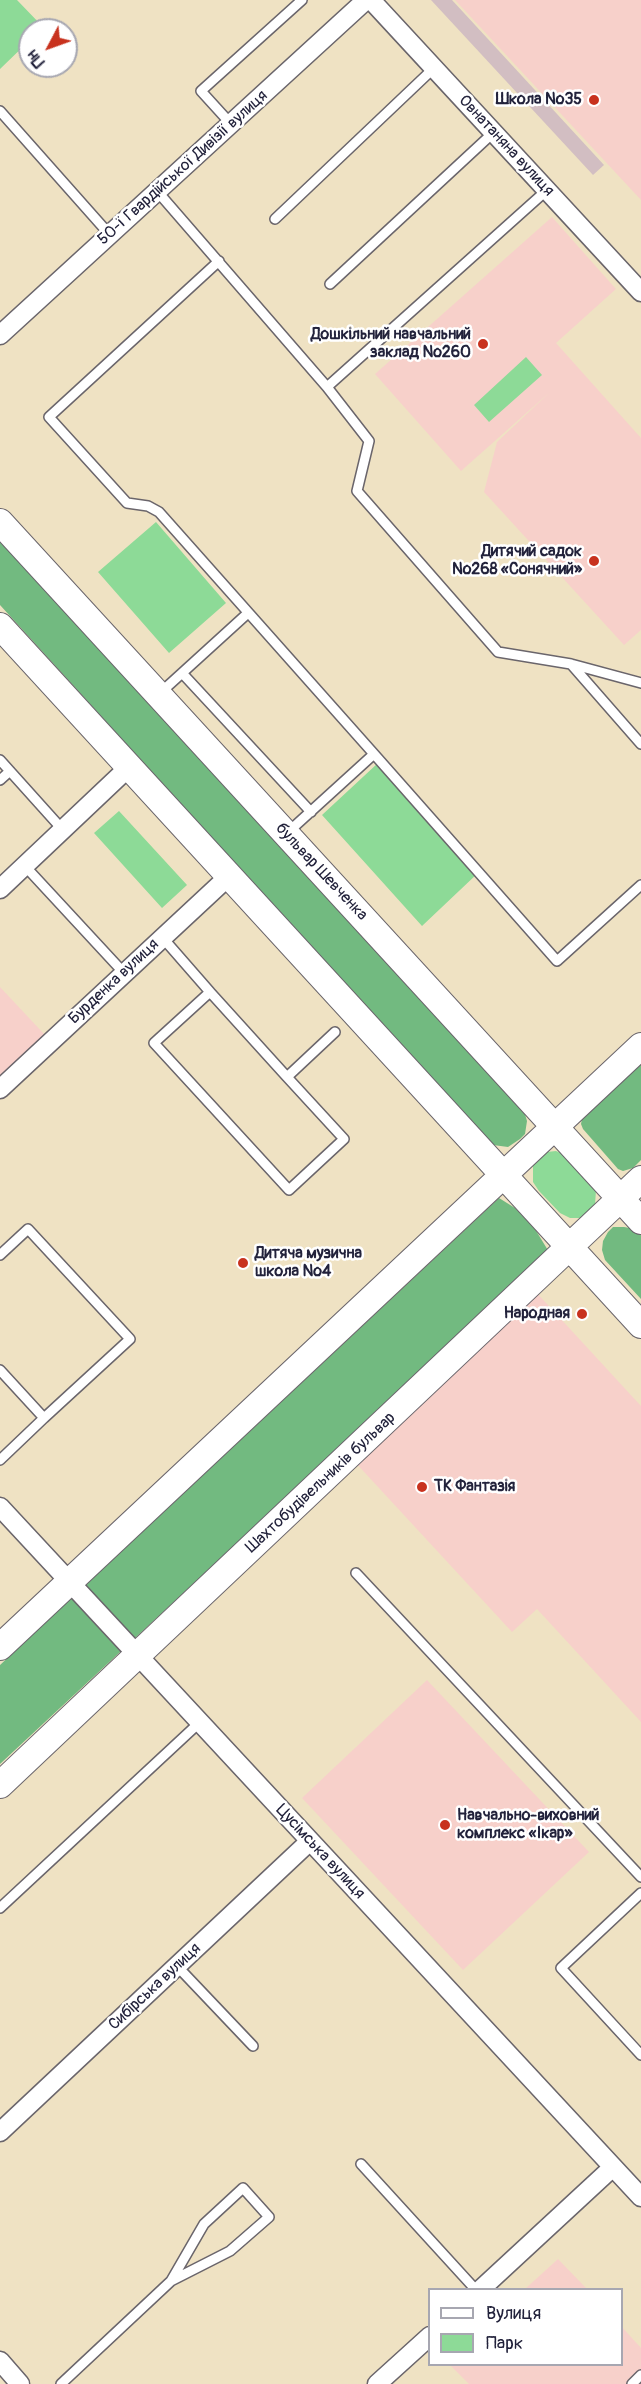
<!DOCTYPE html>
<html>
<head>
<meta charset="utf-8">
<style>
	body { margin:0 }
	#map { position:relative; width:641px; height:2384px; overflow:hidden; background:#efe2c3; font-family:Pangolin,sans-serif }
	canvas { display:block }
	.legend { position:absolute; left:428px; top:2288px; width:195px; height:78px; box-sizing:border-box; background:#fff; border:2px solid #a7a7b1; margin:0; padding:8px 10px; list-style:none; font-size:18px; color:#22223b }
	.legend li { display:flex; align-items:center; gap:12px; height:30px }
	.legend b { width:30px; border:2px solid #a7a7b1 }
	.north { position:absolute; left:18px; top:18px; width:60px; height:60px; box-sizing:border-box; background:#fff; border:2px solid #a7a7b1; border-radius:50%; rotate:229deg; font-size:16px; font-weight:700; line-height:24px; text-align:center; color:#22223b }
	.north::after { content:''; display:block; margin:auto; width:21px; height:27px; background:#c8321e; clip-path:polygon(50% 0,100% 100%,50% 72%,0 100%) }
</style>
</head>
<body>
<div id="map">
<canvas width="641" height="2384"></canvas>
<ul class="legend">
<li><b style="height:8px;background:#fff"></b>Вулиця</li>
<li><b style="height:16px;background:#8dda97"></b>Парк</li>
</ul>
<div class="north">Пн</div>
</div>
<script>
const c = document.querySelector('canvas').getContext('2d');
c.lineJoin = 'round';
function fillPath(path, color) { c.fillStyle = color; c.fill(path, 'evenodd'); }
const poly = rows => new Path2D(rows.map(r => 'M' + r).join(''));
function trace(path, color, width, dash) { c.strokeStyle = color; c.lineWidth = width; c.lineCap = dash ? 'butt' : 'round'; c.setLineDash(dash || []); c.stroke(path); }
function write(font, color, halo, rows, align = 'center') {
  c.font = font + ' Pangolin,sans-serif'; c.lineWidth = 5; c.setLineDash([]); c.textBaseline = 'middle'; c.strokeStyle = halo; c.fillStyle = color; for (const [text, x, y, turn = 0] of rows) {
    c.save(); c.translate(x, y); c.rotate((+turn || 0) * Math.PI / 180); c.textAlign = isNaN(turn) ? turn : align; if (halo) c.strokeText(text, 0, 0); c.fillText(text, 0, 0); c.restore();
  }
}
const built = poly([
	[455,0,641,0,641,200],
	[552,217,616,289,556,343,641,438,641,630,624,645,484,492,497,442,550,392,461,471,375,374],
	[0,987,45,1035,0,1077],
	[536,1292,641,1406,641,1722,537,1609,512,1632,354,1461],
	[427,1680,589,1852,463,1970,302,1798],
	[558,2259,587,2289,525,2289],
	[622,2327,641,2348,641,2384,469,2384,450,2365,622,2364]
]);
const industrial = poly([
	[431,0,452,0,604,165,593,175]
]);
const green = poly([
	[0,0,17,0,43,27,40,30,30,30,30,40,0,69],
	[526,357,542,375,489,422,474,405],
	[156,522,226,603,169,653,98,572],
	[378,763,478,873,422,926,322,815],
	[119,811,187,885,162,908,94,833],
	[556,1151,567,1156,596,1190,595,1205,590,1212,580,1218,570,1218,560,1213,539,1191,533,1182,533,1165,538,1157,547,1152]
]);
const forest = poly([
	[0,539,524,1111,527,1121,525,1134,520,1139,508,1147,493,1145,470,1122,0,605],
	[641,1062,641,1160,633,1168,623,1171,618,1169,583,1129,581,1124,582,1119],
	[499,1198,515,1208,535,1229,549,1252,0,1764,0,1665],
	[613,1227,624,1227,641,1230,641,1299,605,1260,602,1250,603,1241,608,1232]
]);
const service = poly([
	[0,111,110,235],
	[231,124,201,91,302,0],
	[157,191,327,387,369,441,357,491,498,652,571,664,641,744],
	[275,219,434,68],
	[219,261,49,417,127,503,148,506,159,512,374,754,286,834],
	[330,284,494,132],
	[327,387,547,190],
	[571,664,641,683],
	[182,673,311,812],
	[159,694,248,613],
	[374,754,557,961,641,885],
	[0,760,62,829],
	[0,780,10,771],
	[24,865,124,973],
	[162,937,210,992],
	[287,1077,210,992,154,1043,289,1190,344,1139,287,1077,335,1032],
	[0,1255,28,1229,130,1339,44,1418,0,1370],
	[0,1460,44,1418],
	[356,1573,641,1877],
	[641,1893,561,1968,641,2055],
	[0,1908,199,1723],
	[177,1966,253,2046],
	[361,2164,476,2290],
	[61,2384,171,2281,230,2251,269,2217,243,2188,204,2224,171,2281],
	[632,2384,641,2375]
]);
const minor = poly([
	[371,0,641,292],
	[0,335,366,0],
	[0,889,129,767],
	[0,1089,229,876],
	[0,1507,641,2197],
	[0,2132,310,1841],
	[480,2290,613,2167],
	[0,2361,20,2384],
	[377,2384,430,2336]
]);
const secondary = poly([
	[0,522,641,1221],
	[0,626,641,1325],
	[0,1647,641,1046],
	[0,1785,641,1179]
]);
const markers = [
	[594,100,6,"#c8321e"],
	[483,344,6,"#c8321e"],
	[594,561,6,"#c8321e"],
	[243,1263,6,"#c8321e"],
	[582,1314,6,"#c8321e"],
	[422,1487,6,"#c8321e"],
	[445,1825,6,"#c8321e"]
];
const poiNames = [
	["Школа №35",582,100],
	["Дошкільний навчальний",471,335],
	["заклад №260",471,353],
	["Дитячий садок",582,552],
	["№268 «Сонячний»",582,570],
	["Дитяча музична",255,1254,"left"],
	["школа №4",255,1272,"left"],
	["Народная",570,1314],
	["ТК Фантазія",434,1487,"left"],
	["Навчально-виховний",457,1816,"left"],
	["комплекс «Ікар»",457,1834,"left"]
];
const streetNames = [
	["Овнатаняна вулиця",506,146,47],
	["50-ї Гвардійської Дивізії вулиця",183,168,-42],
	["бульвар Шевченка",321,872,47],
	["Бурденка вулиця",114,982,-43],
	["Шахтобудівельників бульвар",321,1483,-43],
	["Цусімська вулиця",320,1852,47],
	["Сибірська вулиця",155,1987,-43]
];
fillPath(built, '#f7d0ca');
fillPath(industrial, '#d2bec2');
fillPath(green, '#8dda97');
fillPath(forest, '#72ba80');
trace(service, '#6a656b', 12);
trace(minor, '#6a656b', 21);
trace(secondary, '#6a656b', 28);
trace(service, '#fff', 9);
trace(minor, '#fff', 18);
trace(secondary, '#fff', 26);
for (const [x, y, r, color] of markers) { const dot = new Path2D(); dot.arc(x, y, r, 0, 2 * Math.PI); c.fillStyle = color; c.fill(dot); trace(dot, '#fff', 2); }
write('bold 16px', '#22223b', '#fff', poiNames, 'right');
write('16px', '#22223b', '#fff', streetNames);
</script>
</body>
</html>
